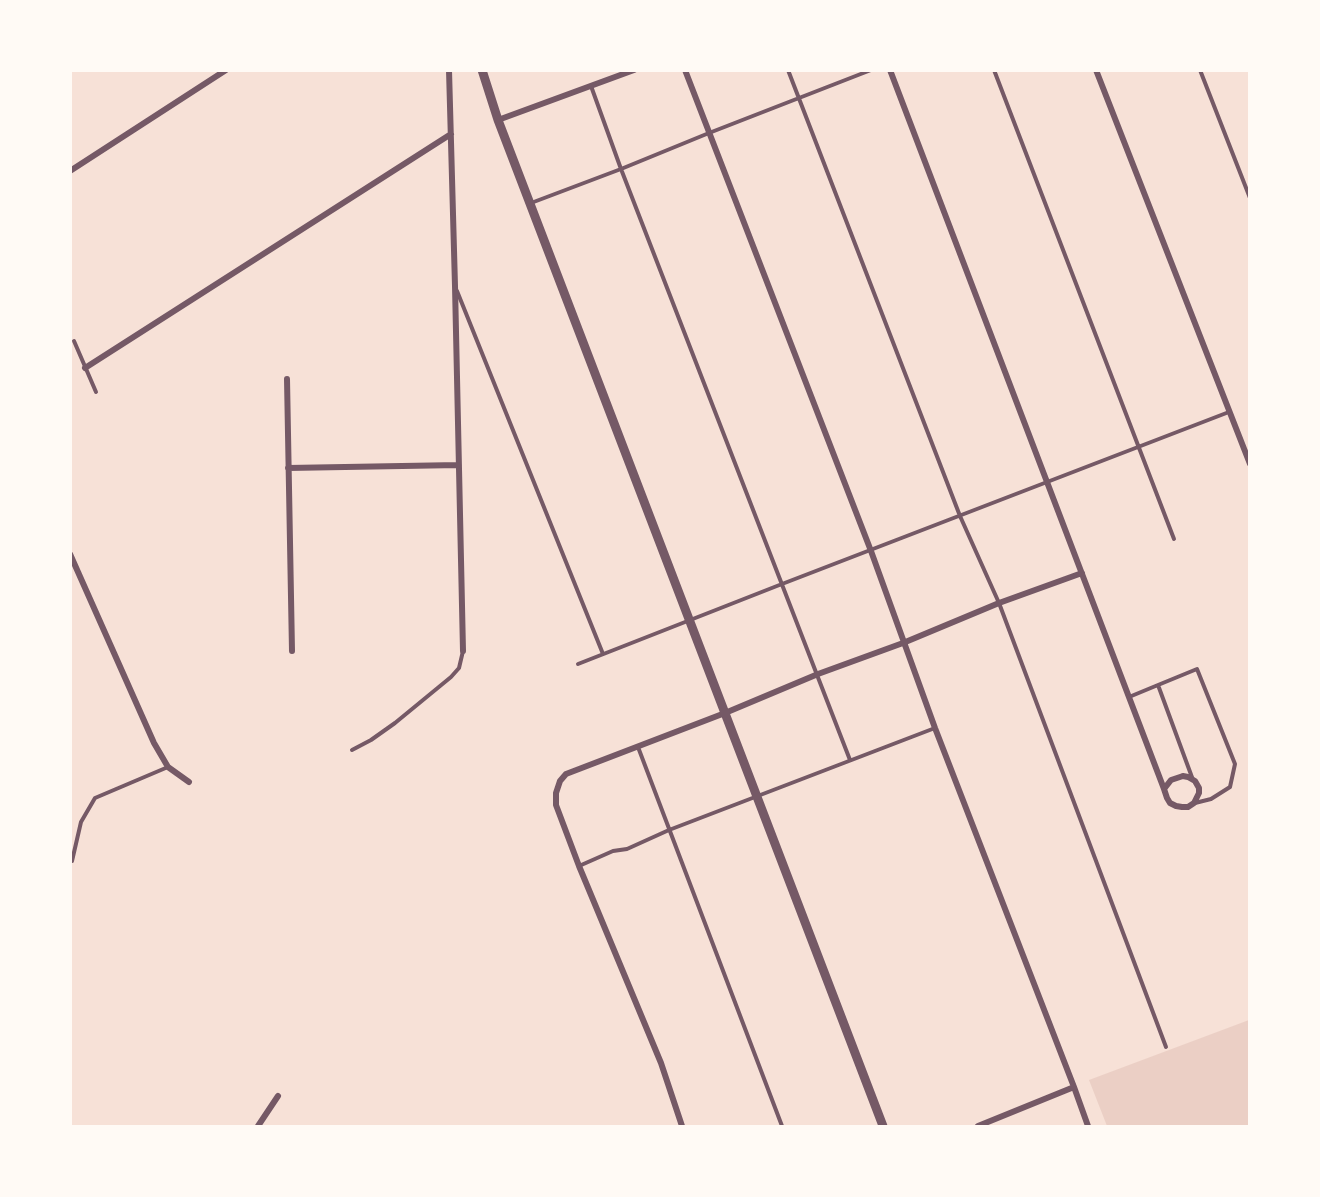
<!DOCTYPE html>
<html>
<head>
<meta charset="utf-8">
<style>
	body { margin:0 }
	#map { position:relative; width:1320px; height:1197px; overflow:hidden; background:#f7e1d7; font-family:"Fira Sans",sans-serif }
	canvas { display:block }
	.frame { position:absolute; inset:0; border:72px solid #fffaf5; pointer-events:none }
</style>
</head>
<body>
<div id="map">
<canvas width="1320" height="1197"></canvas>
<div class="frame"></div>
</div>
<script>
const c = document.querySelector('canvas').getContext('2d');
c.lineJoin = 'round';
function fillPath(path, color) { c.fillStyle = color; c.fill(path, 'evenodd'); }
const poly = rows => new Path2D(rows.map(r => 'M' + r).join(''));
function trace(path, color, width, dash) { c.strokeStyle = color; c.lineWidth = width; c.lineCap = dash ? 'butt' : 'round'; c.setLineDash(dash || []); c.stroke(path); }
const green = poly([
	[1249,1020,1249,1126,1107,1126,1089,1080]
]);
const service = poly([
	[788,70,960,516,999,603,1166,1047],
	[994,70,1174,539],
	[1200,70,1250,198],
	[591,86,621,169,850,760],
	[531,203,621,169,709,133,871,70],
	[457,291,603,654],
	[74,341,96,392],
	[578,664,782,584,1229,412],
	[1129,697,1158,685],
	[638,747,782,1126],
	[352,750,371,740,395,723,451,677,459,668,463,651],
	[1193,780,1158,685,1197,669,1235,764,1230,787,1211,799,1195,803],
	[72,861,81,822,95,798,168,767],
	[579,866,613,851,627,849,669,830,935,728]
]);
const minor = poly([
	[449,70,455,286,463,651],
	[685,70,871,551,935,728,1074,1087,1088,1126],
	[890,70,1164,789],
	[1096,70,1250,464],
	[498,120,634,70],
	[70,171,226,70],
	[85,368,451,134],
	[287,379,292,651],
	[288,468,459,465],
	[70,554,154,743,168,767,189,782],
	[1183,776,1188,777,1195,781,1199,788,1199,793,1194,803,1188,807,1182,807,1176,806,1170,803,1167,798,1164,789,1171,780,1183,776],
	[258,1126,278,1096],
	[682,1126,661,1063,579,866,556,805,556,793,560,781,566,774,725,713,818,674,903,643,999,603,1082,573],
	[978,1126,1074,1087]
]);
const tertiary = poly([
	[482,70,498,120,883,1126]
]);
fillPath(green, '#ebcfc5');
trace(service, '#755966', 4);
trace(minor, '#755966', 6);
trace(tertiary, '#755966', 9);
</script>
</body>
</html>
